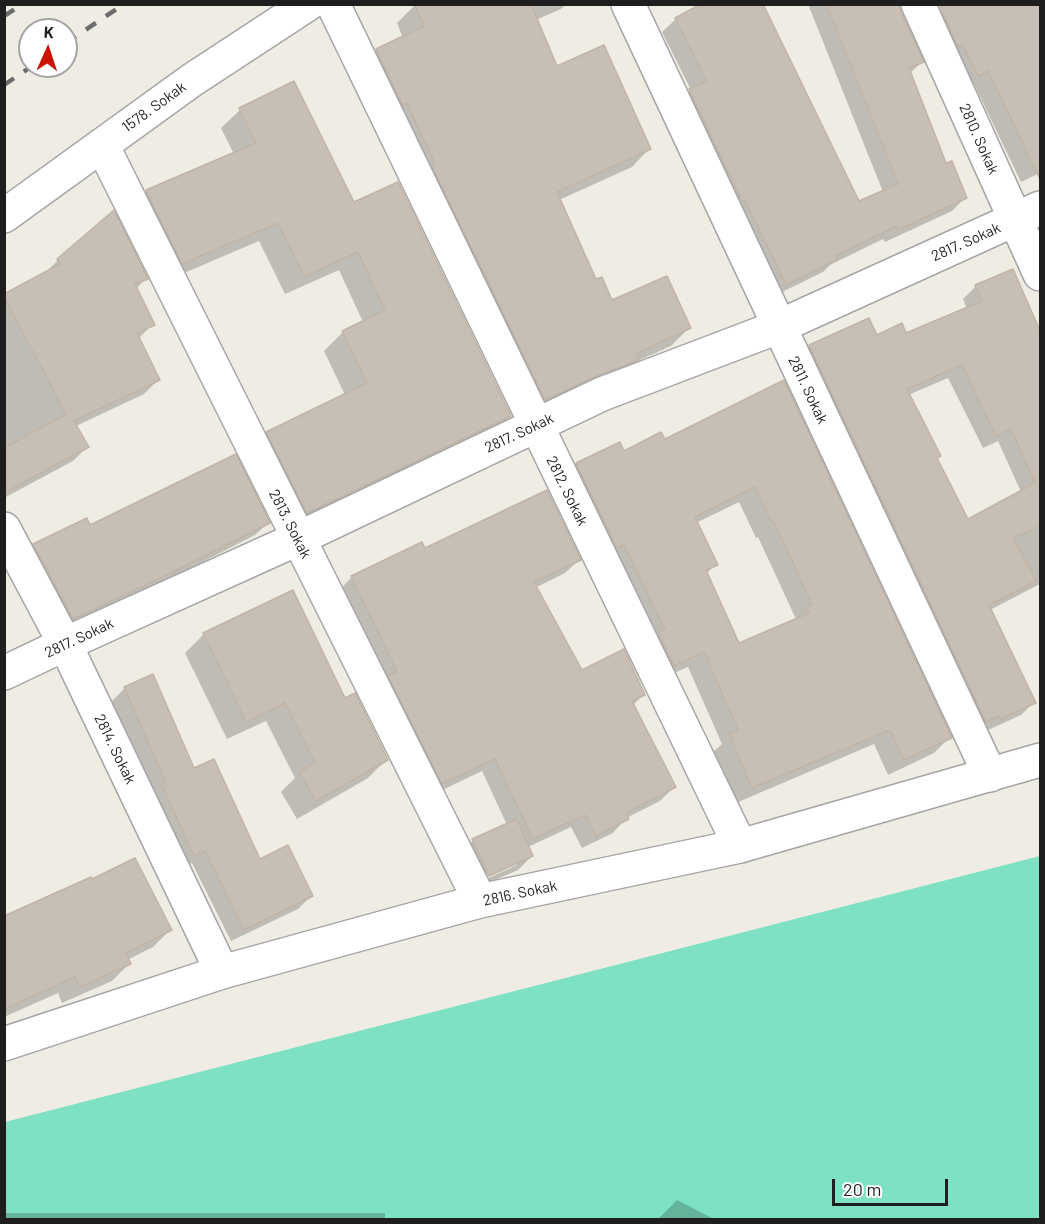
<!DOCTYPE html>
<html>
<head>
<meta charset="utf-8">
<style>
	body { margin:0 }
	#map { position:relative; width:1045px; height:1224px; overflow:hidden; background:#efece3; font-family:Barlow,sans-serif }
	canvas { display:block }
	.frame { position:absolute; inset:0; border:6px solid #1e1e1e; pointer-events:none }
	.north { position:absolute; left:18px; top:18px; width:60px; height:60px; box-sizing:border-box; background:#fff; border:2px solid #a5a5a5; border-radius:50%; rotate:3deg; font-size:16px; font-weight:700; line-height:24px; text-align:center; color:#1e1e1e }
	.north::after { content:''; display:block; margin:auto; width:21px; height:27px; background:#cb1200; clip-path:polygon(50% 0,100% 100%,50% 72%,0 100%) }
	.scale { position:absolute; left:832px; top:1179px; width:116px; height:27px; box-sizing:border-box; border:3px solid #1e1e1e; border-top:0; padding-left:8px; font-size:18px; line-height:21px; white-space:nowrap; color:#1e1e1e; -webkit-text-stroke:4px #fff; paint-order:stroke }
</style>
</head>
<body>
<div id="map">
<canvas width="1045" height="1224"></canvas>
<div class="frame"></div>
<div class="north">K</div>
<div class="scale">20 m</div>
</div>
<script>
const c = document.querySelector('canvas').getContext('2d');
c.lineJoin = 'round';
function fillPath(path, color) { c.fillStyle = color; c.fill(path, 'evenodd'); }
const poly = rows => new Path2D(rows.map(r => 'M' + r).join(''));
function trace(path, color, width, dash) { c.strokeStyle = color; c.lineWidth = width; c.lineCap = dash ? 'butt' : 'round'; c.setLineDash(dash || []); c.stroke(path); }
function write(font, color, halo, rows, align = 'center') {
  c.font = font + ' Barlow,sans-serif'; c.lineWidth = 4.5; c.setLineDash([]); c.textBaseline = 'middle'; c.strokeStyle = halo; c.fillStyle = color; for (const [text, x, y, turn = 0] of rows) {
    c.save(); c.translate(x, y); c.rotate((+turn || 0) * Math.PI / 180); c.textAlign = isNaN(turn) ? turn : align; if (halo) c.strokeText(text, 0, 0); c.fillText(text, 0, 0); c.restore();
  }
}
const pitch = poly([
	[1040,856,1040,1219,5,1219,5,1122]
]);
const shadow = poly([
	[566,4,561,9,536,20,556,68,649,149,632,167,559,200,596,281,611,302,689,328,671,346,633,363,619,377,527,417,359,68,377,50,403,38,397,23,416,4],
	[808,4,897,4,922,62,909,74,945,165,966,197,952,211,885,242,883,239,830,265,823,272,772,297,676,104,691,90,662,32,676,19,858,203,883,192],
	[1032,4,1040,173,1021,182,974,84,964,89,929,26,943,12,953,7],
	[240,110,353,204,510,416,491,435,288,531,248,452,267,433,345,395,324,351,343,332,363,322,339,270,285,294,259,241,163,282,128,210,146,192,234,154,221,128],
	[58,260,146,278,136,289,153,324,138,339,158,380,144,394,76,426,87,447,73,461,4,498,4,295,44,274],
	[976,286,1040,337,1040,584,990,610,1034,702,1021,715,986,731,797,359,810,346,905,335,967,309,963,299],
	[948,378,983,448,998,441,1021,492,967,521,936,459,908,395],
	[783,382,950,737,934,753,888,775,874,744,736,803,714,751,722,744,688,667,658,680,561,480,576,464,619,444,623,453,664,441],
	[739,502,756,538,758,537,796,619,738,645,706,574,716,564,696,523],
	[268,523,255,535,142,593,60,631,21,558,34,545,89,527],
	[424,550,579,560,565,573,535,588,581,672,643,695,633,705,674,787,660,801,626,818,613,833,582,848,571,827,528,847,532,856,518,870,474,889,459,854,473,840,507,825,482,771,428,797,338,591,352,577],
	[517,862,517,865,482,881,481,878],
	[204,634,344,700,387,759,368,778,297,819,281,792,295,778,266,721,227,739,185,653],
	[125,688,193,770,259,861,311,896,298,909,231,941,192,863,181,868,153,793,112,701],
	[4,918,170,930,153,947,127,960,129,964,112,981,62,1003,58,993,4,1017],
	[677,1200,716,1220,657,1220],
	[4,1213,385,1213,385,1220,4,1220]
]);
const building = poly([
	[414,4,531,4,557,66,604,45,651,149,557,192,596,279,602,277,612,300,667,276,691,328,636,354,639,360,594,377,545,400,432,166,435,164,407,103,403,105,376,49,424,26,414,4],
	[701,4,763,4,859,201,898,184,826,4,900,4,901,12,924,62,909,68,946,163,952,161,967,198,898,230,897,226,836,256,838,259,786,285,745,200,742,201,689,89,706,81,675,18,701,4],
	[939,4,1041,4,1041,181,988,71,978,76,963,45,958,47,939,4],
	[294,81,354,202,398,182,511,416,307,513,266,432,367,383,342,331,385,310,358,252,304,277,278,223,182,264,146,190,256,143,239,108,294,81],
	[114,210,148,279,135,284,155,325,137,333,160,380,74,421,89,447,4,493,4,448,66,414,4,297,4,294,60,264,57,259,114,210],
	[1013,269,1041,333,1041,526,1013,538,1036,581,989,605,1036,703,1000,719,998,716,986,722,809,345,869,318,877,335,902,323,906,333,982,301,975,285,1013,269],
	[962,365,996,436,1011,429,1035,483,968,519,937,458,941,456,907,389,962,365],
	[784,380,952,738,904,760,890,730,752,788,729,734,738,730,704,652,674,666,658,632,665,629,624,545,617,548,576,463,620,442,624,451,661,432,665,439,784,380],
	[755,487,772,523,774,522,812,604,806,607,809,613,739,643,706,570,718,565,695,517,755,487],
	[236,454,270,523,157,580,73,619,33,544,87,518,90,525,236,454],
	[547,490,581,560,534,582,582,670,624,649,645,695,632,701,676,787,626,813,629,819,596,836,585,815,533,839,495,759,442,784,388,676,397,672,351,576,422,542,425,548,547,490],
	[293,590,345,698,355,693,388,760,316,801,299,772,315,763,285,703,246,722,203,633,293,590],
	[153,674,194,768,214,759,260,859,288,845,313,896,244,930,205,851,194,856,161,783,165,781,124,687,153,674],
	[517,819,533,856,489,876,472,839,517,819],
	[135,858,172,930,126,953,131,964,80,987,75,977,4,1009,4,916,91,877,92,879,135,858]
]);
const minor = poly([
	[333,4,740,846],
	[628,4,990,775],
	[918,4,1040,274],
	[102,145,480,901],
	[4,673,65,644,297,539,602,394,778,327,1040,208]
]);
const tertiary = poly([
	[4,216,192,80,308,4],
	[4,529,65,644,222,972],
	[4,1044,222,972,480,901,740,846,1040,760]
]);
const rail = poly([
	[4,16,23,4],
	[66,43,124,4],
	[4,85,32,66]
]);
const streetNames = [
	["1578. Sokak",154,107,-36],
	["2810. Sokak",979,139,66],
	["2817. Sokak",966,242,-24],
	["2811. Sokak",808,390,65],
	["2817. Sokak",519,433,-25],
	["2812. Sokak",567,491,64],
	["2813. Sokak",290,524,63],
	["2817. Sokak",79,638,-25],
	["2814. Sokak",115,749,64],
	["2816. Sokak",520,893,-12]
];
fillPath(pitch, '#7ee1c4');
fillPath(shadow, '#0003');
fillPath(building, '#c7bfb6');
trace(building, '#c1b4a5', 1.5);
trace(minor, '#a5a5a5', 36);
trace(tertiary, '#a5a5a5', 36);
trace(minor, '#fff', 33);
trace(tertiary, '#fff', 33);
trace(rail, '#6c6c6c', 4.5, [12, 12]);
write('15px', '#1e1e1e', '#fff', streetNames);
</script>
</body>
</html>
